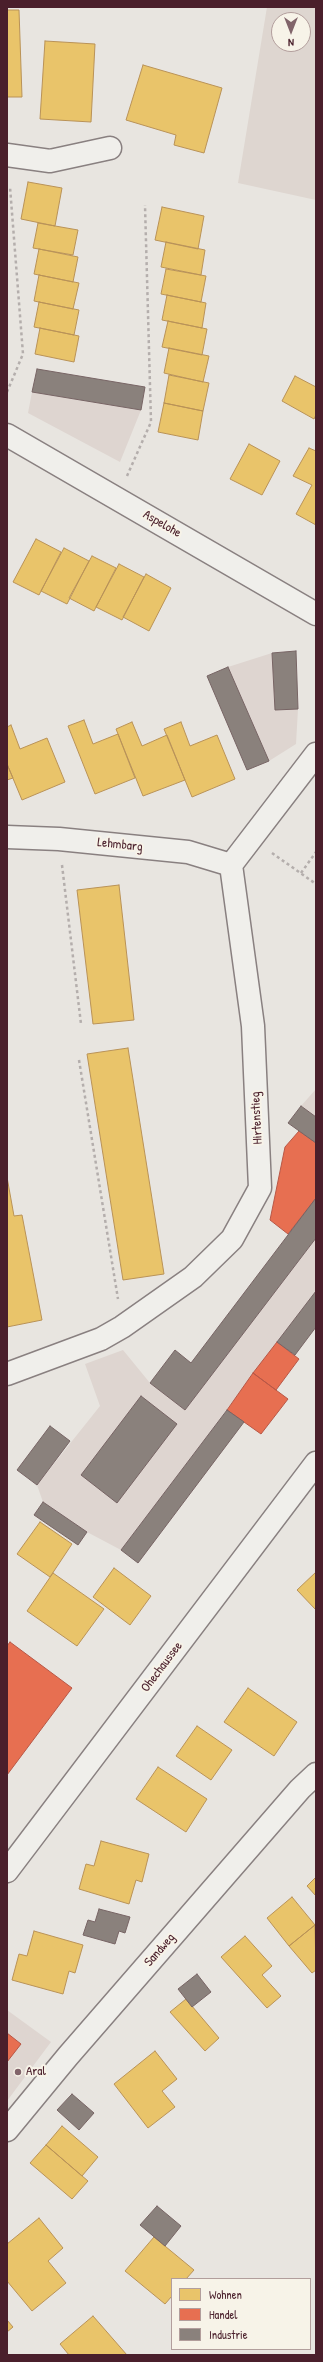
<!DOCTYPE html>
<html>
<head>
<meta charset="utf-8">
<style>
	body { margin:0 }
	#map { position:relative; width:323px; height:2362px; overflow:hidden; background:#e8e5e0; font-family:"Patrick Hand",sans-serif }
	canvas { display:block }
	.frame { position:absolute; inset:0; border:8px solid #4a1f2b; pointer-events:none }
	.legend { position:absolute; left:171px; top:2278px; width:140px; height:72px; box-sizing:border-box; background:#f7f3e8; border:1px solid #b29e9c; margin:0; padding:5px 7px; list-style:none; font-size:12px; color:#4a1f2b }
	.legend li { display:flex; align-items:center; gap:8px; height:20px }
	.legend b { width:20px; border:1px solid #b29e9c }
	.north { position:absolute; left:271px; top:12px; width:40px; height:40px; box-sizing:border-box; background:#f7f3e8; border:1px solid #b29e9c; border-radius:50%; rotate:180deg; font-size:11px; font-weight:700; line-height:16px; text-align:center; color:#4a1f2b }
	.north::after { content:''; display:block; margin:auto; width:14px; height:18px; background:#81646a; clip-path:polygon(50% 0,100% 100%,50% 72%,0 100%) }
</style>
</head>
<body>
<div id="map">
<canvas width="323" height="2362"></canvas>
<div class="frame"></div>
<ul class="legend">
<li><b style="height:11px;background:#e9c46a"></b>Wohnen</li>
<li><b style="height:11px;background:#e76f51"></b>Handel</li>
<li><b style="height:11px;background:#8a817c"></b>Industrie</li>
</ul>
<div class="north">N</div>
</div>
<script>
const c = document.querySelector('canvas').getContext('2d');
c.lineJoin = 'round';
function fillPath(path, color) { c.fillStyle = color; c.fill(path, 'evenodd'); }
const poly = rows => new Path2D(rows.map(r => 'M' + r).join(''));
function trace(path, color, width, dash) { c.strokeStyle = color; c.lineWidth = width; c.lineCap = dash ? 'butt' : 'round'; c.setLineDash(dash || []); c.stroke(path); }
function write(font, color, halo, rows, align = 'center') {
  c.font = font + ' "Patrick Hand",sans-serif'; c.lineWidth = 4; c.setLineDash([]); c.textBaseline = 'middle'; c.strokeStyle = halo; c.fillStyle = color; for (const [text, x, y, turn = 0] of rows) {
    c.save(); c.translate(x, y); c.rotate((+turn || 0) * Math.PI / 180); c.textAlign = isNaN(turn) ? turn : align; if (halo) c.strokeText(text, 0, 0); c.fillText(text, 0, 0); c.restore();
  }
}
const built = poly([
	[32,392,141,410,120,462,28,413],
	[272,653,275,709,298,709,296,744,269,761,228,667],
	[316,1089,316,1117,301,1106],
	[316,1238,316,1291,121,1550,87,1532,43,1502,37,1485,100,1406,85,1364,123,1350,150,1383,185,1410],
	[7,2010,51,2042,7,2101]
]);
const green = poly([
	[267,7,316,7,316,200,238,183],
	[279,20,303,20,303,44,279,44]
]);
const homes = poly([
	[7,10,19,10,22,97,7,97,7,10],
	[45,41,95,44,91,122,40,119,45,41],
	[143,65,222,88,204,153,174,145,176,135,126,120,143,65],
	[28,182,62,188,55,226,21,219,28,182],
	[162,207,204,216,198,249,155,240,162,207],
	[38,223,78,230,73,255,33,248,38,223],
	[166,242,205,250,201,275,161,267,166,242],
	[39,249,78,257,73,282,34,274,39,249],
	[166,269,206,276,201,302,161,294,166,269],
	[39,275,79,283,73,309,34,301,39,275],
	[167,295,206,303,202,328,162,320,167,295],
	[39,302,79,310,74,335,34,327,39,302],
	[168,321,207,329,202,355,162,347,168,321],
	[40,328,79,336,74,362,35,354,40,328],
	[169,348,209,356,203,382,164,373,169,348],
	[169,375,209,383,203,411,164,403,169,375],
	[295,376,316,387,316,415,314,419,282,401,295,376],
	[164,403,203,411,198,440,158,432,164,403],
	[249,444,280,461,262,495,230,479,249,444],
	[309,448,316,451,316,525,296,514,312,485,293,476,309,448],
	[36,539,61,552,39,595,13,582,36,539],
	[64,548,89,561,67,604,41,591,64,548],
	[92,556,116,568,94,611,69,598,92,556],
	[119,564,144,577,122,620,96,607,119,564],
	[146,574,171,588,149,631,123,617,146,574],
	[84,720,93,744,118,734,135,778,95,794,68,726,84,720],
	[132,722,142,746,167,735,185,780,143,796,116,729,132,722],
	[181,722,190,746,217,735,235,779,192,797,164,729,181,722],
	[11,725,20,749,47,738,65,782,22,800,7,764,7,727,11,725],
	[7,764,13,778,7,780,7,764],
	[119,885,134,1020,93,1024,77,890,119,885],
	[128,1048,164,1274,123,1280,87,1054,128,1048],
	[7,1177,14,1216,22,1215,42,1320,7,1327,7,1177],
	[40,1522,72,1544,50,1577,17,1554,40,1522],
	[114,1568,151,1596,130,1625,93,1597,114,1568],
	[316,1572,316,1610,297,1590,316,1572],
	[53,1573,104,1609,77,1646,27,1611,53,1573],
	[248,1688,297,1722,274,1756,224,1722,248,1688],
	[197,1726,232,1750,211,1780,176,1756,197,1726],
	[158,1767,207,1799,186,1832,136,1799,158,1767],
	[101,1841,149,1854,142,1882,136,1880,129,1904,79,1889,86,1864,94,1866,101,1841],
	[316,1877,316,1896,307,1886,316,1877],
	[292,1897,315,1925,289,1946,267,1918,292,1897],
	[315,1925,316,1970,312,1973,289,1946,315,1925],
	[34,1931,83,1945,75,1973,69,1971,63,1994,12,1980,19,1954,27,1956,34,1931],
	[245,1936,272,1966,262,1975,281,1996,267,2008,221,1957,245,1936],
	[186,1999,219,2038,205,2051,170,2012,186,1999],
	[155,2051,177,2079,162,2091,175,2107,148,2128,114,2084,155,2051],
	[62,2126,98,2157,82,2176,46,2145,62,2126],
	[46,2145,88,2181,72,2199,30,2163,46,2145],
	[39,2218,63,2248,48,2261,66,2283,32,2311,7,2281,7,2244,39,2218],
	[154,2237,194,2270,186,2279,172,2279,172,2296,165,2304,125,2271,154,2237],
	[93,2316,127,2355,69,2355,60,2344,93,2316],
	[7,2320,13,2327,7,2332,7,2320]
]);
const shops = poly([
	[299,1131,316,1143,316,1198,288,1234,270,1220,285,1147,299,1131],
	[277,1342,299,1359,276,1390,253,1373,277,1342],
	[253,1373,288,1399,261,1434,227,1410,253,1373],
	[10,1642,72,1688,7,1775,7,1646,10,1642],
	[7,2033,21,2044,7,2062,7,2033]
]);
const industry = poly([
	[37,369,145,387,141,410,32,392,37,369],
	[296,651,298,709,275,710,272,653,296,651],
	[228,667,269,761,247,770,207,676,228,667],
	[301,1106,316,1117,316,1143,288,1123,301,1106],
	[316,1198,316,1238,185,1410,150,1383,175,1350,191,1363,316,1198],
	[316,1291,316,1327,295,1355,277,1342,316,1291],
	[141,1396,177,1424,117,1503,81,1475,141,1396],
	[227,1410,244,1422,138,1563,121,1550,227,1410],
	[50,1426,70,1441,37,1485,17,1470,50,1426],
	[43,1502,87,1532,78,1545,34,1515,43,1502],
	[99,1909,130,1917,125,1933,119,1931,115,1944,83,1935,88,1920,95,1922,99,1909],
	[197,1974,211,1992,192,2007,178,1989,197,1974],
	[72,2094,94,2113,79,2130,57,2110,72,2094],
	[157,2206,181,2226,165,2246,140,2225,157,2206]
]);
const path = poly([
	[7,392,23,354,10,187],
	[127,476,151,422,145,205],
	[272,853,316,884],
	[62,865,81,1024],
	[301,873,316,852],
	[79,1060,118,1299]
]);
const minor = poly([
	[7,155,50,161,110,148],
	[7,435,316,614],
	[7,837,59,839,188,852,231,865],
	[7,1374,101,1339,122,1327,193,1277,232,1239,260,1188,253,1026,231,865,316,754],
	[7,2130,68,2056,300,1789,316,1774]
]);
const major = poly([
	[7,1871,316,1463]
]);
const markers = [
	[18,2072,4,"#81646a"]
];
const streetNames = [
	["Aspelohe",162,524,30],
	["Lehmbarg",120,845,6],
	["Hirtenstieg",257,1118,-93],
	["Ohechaussee",162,1667,-53],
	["Sandweg",160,1950,-49]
];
const poiNames = [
	["Aral",26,2072]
];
fillPath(built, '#ded5d0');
fillPath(green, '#ded6d0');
fillPath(homes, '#e9c46a');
trace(homes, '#b99257', 1);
fillPath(shops, '#e76f51');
trace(shops, '#b85746', 1);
fillPath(industry, '#8a817c');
trace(industry, '#776464', 1);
trace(minor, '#898080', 25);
trace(major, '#898080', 25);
trace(path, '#b4aeac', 2.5, [3, 3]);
trace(minor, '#f0efeb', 22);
trace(major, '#f0efeb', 22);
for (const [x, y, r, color] of markers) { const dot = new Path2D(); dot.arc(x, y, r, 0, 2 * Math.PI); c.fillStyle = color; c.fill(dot); trace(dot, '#f7f3e8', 1.5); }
write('13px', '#4a1f2b', '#f7f3e8', streetNames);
write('13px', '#4a1f2b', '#f7f3e8', poiNames, 'left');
</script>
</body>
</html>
